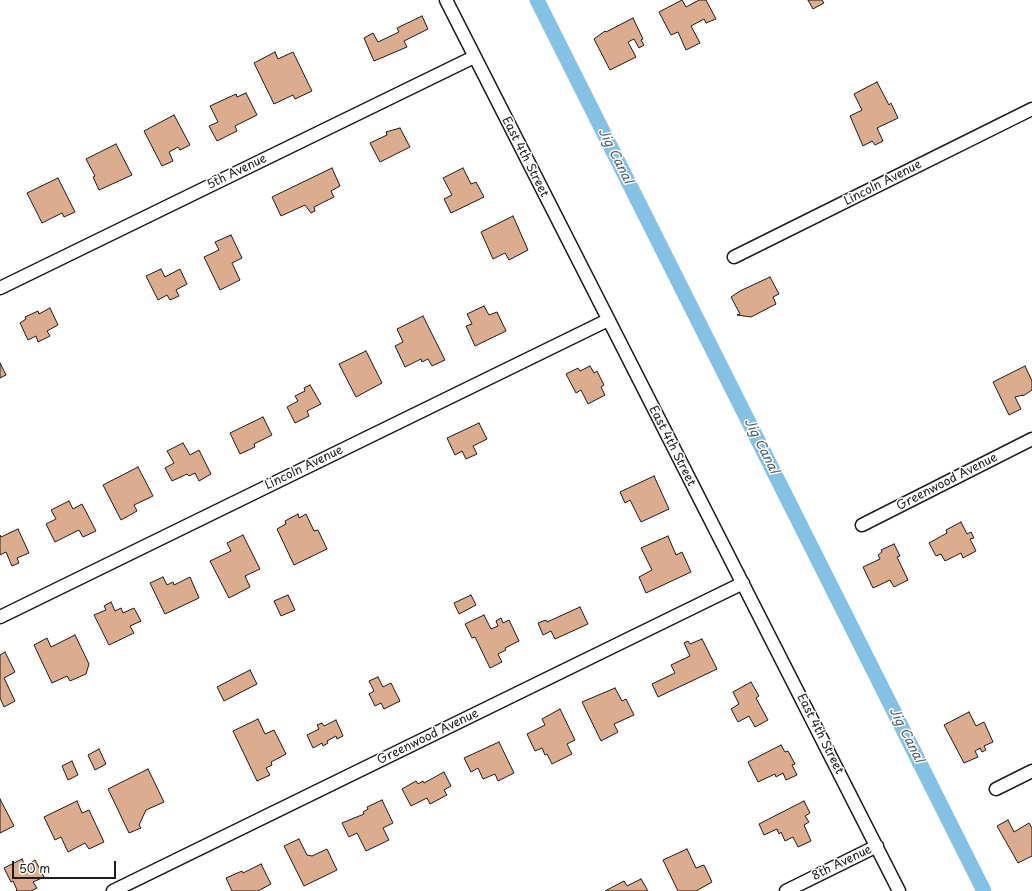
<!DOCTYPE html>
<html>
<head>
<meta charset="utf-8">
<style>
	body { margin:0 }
	#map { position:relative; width:1032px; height:891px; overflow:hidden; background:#fff; font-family:"Playpen Sans",sans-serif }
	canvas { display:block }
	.scale { position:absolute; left:12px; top:861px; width:104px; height:18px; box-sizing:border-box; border:2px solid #1c1c1c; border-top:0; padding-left:5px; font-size:12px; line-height:14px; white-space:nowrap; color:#1c1c1c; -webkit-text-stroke:3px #fff; paint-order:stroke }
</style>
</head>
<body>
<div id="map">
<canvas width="1032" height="891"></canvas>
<div class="scale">50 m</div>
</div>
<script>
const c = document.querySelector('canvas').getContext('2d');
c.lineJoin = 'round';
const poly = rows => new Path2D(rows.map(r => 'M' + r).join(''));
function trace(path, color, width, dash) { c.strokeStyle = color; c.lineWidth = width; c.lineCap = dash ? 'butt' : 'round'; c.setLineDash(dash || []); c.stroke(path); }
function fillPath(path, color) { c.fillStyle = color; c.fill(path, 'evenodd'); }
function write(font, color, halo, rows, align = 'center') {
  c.font = font + ' "Playpen Sans",sans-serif'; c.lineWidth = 3; c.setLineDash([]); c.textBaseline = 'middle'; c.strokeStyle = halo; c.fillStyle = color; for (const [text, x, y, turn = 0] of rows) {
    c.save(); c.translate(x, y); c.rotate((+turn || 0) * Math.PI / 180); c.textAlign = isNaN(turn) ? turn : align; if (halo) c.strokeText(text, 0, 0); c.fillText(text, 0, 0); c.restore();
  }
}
const canal = poly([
	[537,0,984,891]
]);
const building = poly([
	[682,0,686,7,699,0,706,0,716,19,706,23,704,19,691,26,700,43,686,50,678,32,671,35,659,12,682,0],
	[808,0,822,0,824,3,813,9,808,0],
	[422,16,428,29,404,41,407,47,374,61,364,38,373,33,378,42,399,32,397,28,422,16],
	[633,18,643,39,641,40,644,45,639,48,634,39,628,42,636,57,610,70,594,39,605,31,606,32,633,18],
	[275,52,278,59,293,52,312,91,295,99,293,95,274,104,254,63,275,52],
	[877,82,889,105,891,103,898,118,877,128,883,141,875,145,872,141,863,146,850,116,862,110,854,94,877,82],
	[246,93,257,115,235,126,237,131,217,141,209,126,218,122,210,106,236,94,237,97,246,93],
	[174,115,190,145,180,150,178,147,169,152,173,161,162,166,144,131,174,115],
	[400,128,410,147,380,162,370,143,387,135,386,132,400,128],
	[116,144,132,175,99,190,93,177,95,176,86,159,116,144],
	[332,168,340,186,331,191,334,197,314,207,315,211,311,213,305,205,281,216,272,197,332,168],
	[463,168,471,184,476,182,484,197,451,213,444,199,452,195,443,178,463,168],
	[58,178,75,212,64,217,62,213,42,223,27,193,58,178],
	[513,216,528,250,509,260,505,253,493,259,481,232,513,216],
	[231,235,242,258,232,263,240,280,220,290,204,257,219,250,215,242,231,235],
	[161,269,165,277,180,269,187,284,176,290,179,296,170,300,167,295,158,300,146,276,161,269],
	[770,277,779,294,773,297,776,304,751,317,737,315,740,314,731,297,740,291,770,277],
	[484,306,489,315,497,312,506,331,475,346,466,326,472,324,467,314,484,306],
	[50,308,58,325,47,331,50,336,38,342,36,336,28,340,20,323,26,319,25,317,38,311,39,314,50,308],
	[423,316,445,360,432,366,428,359,422,362,421,359,405,367,395,346,403,342,397,329,423,316],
	[366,351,382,383,356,397,339,364,366,351],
	[0,363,6,375,0,378,0,363],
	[590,366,594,373,597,371,604,385,601,387,605,395,588,404,581,390,576,393,566,374,578,368,580,371,590,366],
	[1025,366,1032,381,1032,390,1023,396,1023,395,1015,397,1021,409,1009,415,993,382,1025,366],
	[310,385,321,404,307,411,309,416,295,423,287,407,298,401,295,396,305,391,304,388,310,385],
	[263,417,272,435,254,444,255,447,240,454,230,433,263,417],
	[479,423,487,439,473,446,477,454,466,459,462,451,455,455,447,438,479,423],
	[183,443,190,455,199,450,211,474,199,481,195,473,189,476,187,474,172,481,165,468,174,463,167,451,183,443],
	[138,467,153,496,134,505,137,511,121,520,103,485,138,467],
	[654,476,669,509,641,522,630,500,625,503,620,492,654,476],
	[69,501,73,509,82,504,96,531,83,537,79,530,55,542,46,524,56,519,51,510,69,501],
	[298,514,299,518,306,514,314,531,318,530,327,549,294,565,277,529,286,524,285,521,298,514],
	[961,522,967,534,971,532,974,538,970,539,976,551,963,558,961,553,945,561,941,554,936,556,929,543,947,533,946,530,961,522],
	[18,529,29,553,17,558,19,563,12,566,6,552,0,555,0,535,1,537,18,529],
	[243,535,260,569,245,576,250,587,229,598,210,561,231,551,227,543,243,535],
	[668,536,676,555,682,552,691,572,646,593,639,577,652,570,641,548,668,536],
	[894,544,900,556,897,557,908,580,894,587,890,580,873,588,863,567,880,559,878,555,882,552,881,550,894,544],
	[163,577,167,585,173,582,174,585,190,577,199,598,165,614,150,583,163,577],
	[288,595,295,610,281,616,274,601,288,595],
	[471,595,476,605,459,614,454,603,471,595],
	[111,602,115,611,121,608,123,613,134,608,141,621,130,626,134,633,109,645,94,615,106,610,104,606,111,602],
	[580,607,588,624,555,639,551,631,543,635,538,623,546,620,547,622,580,607],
	[484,615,491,629,498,626,496,621,501,618,503,623,509,620,519,641,505,648,506,650,498,654,502,662,490,668,475,637,472,638,465,624,484,615],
	[75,635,89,664,86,674,70,681,67,676,52,683,34,645,47,638,51,647,75,635],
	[702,639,717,669,658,697,652,684,675,673,671,665,690,656,684,643,688,641,690,644,702,639],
	[5,652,15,672,4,678,15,701,4,707,0,698,0,655,5,652],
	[250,670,257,684,224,701,217,687,250,670],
	[378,677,383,687,391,683,400,701,384,709,381,703,375,706,369,694,374,691,369,681,378,677],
	[751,682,759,696,756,698,768,720,755,727,749,716,738,722,731,709,739,704,733,692,751,682],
	[615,688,622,701,626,699,634,715,614,724,618,732,601,741,582,702,615,688],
	[560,709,575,740,567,744,572,754,552,764,547,754,545,755,542,748,535,751,527,734,545,725,542,719,560,709],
	[969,712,976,726,984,722,993,742,984,746,986,750,982,752,980,748,975,751,978,757,964,763,944,725,969,712],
	[258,719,265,734,274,730,286,754,271,762,272,765,266,768,270,775,257,781,233,731,258,719],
	[336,720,343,736,337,739,336,736,327,741,328,743,323,746,322,743,313,748,307,735,319,729,317,725,322,723,324,726,336,720],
	[499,742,514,773,498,781,495,774,483,779,478,768,471,772,464,758,499,742],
	[781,745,785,752,788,751,795,764,792,765,797,775,786,780,783,773,776,777,775,774,758,782,748,762,781,745],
	[99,749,106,764,95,770,88,755,99,749],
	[72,761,78,775,68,780,62,766,72,761],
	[148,769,164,802,146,810,139,825,141,828,129,833,108,789,148,769],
	[444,772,451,786,444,790,447,795,430,804,427,798,411,806,402,789,416,781,418,784,423,781,424,783,444,772],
	[0,799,14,826,0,833,0,799],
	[382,800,393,823,383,828,389,840,366,851,357,833,349,837,342,823,364,814,363,812,368,809,367,807,382,800],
	[77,801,82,813,89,810,104,842,89,849,85,843,68,852,61,837,55,840,44,817,77,801],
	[804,801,810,813,805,816,809,822,804,825,811,841,798,847,793,837,785,841,781,832,779,834,777,829,764,835,759,824,804,801],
	[1008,820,1014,832,1029,823,1032,828,1032,856,1018,863,997,826,1008,820],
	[299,839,307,855,312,856,327,849,337,870,304,886,284,846,299,839],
	[687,849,696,868,704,865,712,882,696,891,678,891,663,860,687,849],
	[22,859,25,866,35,860,44,877,33,882,37,888,31,891,16,891,17,890,13,881,11,882,4,868,22,859],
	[261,864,271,884,258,891,232,891,226,878,242,871,243,873,261,864],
	[641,879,648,891,605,891,624,881,627,886,641,879]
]);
const minor = poly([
	[446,0,899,891],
	[734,257,1032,109],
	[0,288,474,57],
	[862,525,1032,439],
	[0,617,608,320],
	[996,789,1032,771],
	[113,891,743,583],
	[786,891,877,846]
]);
const streetNames = [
	["East 4th Street",525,157,63],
	["5th Avenue",237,172,-26],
	["Lincoln Avenue",883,183,-27],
	["East 4th Street",672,446,63],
	["Lincoln Avenue",304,468,-26],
	["Greenwood Avenue",947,482,-27],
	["East 4th Street",820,734,63],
	["Greenwood Avenue",428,737,-26],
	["8th Avenue",842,863,-26]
];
const waterNames = [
	["Jig Canal",615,156,63],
	["Jig Canal",761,446,63],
	["Jig Canal",906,735,63]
];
trace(canal, '#83c2e3', 15);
fillPath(building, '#dcac8e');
trace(building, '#1c1c1c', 1);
trace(minor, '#1c1c1c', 15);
trace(minor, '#fff', 12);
write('12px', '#1c1c1c', '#fff', streetNames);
write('italic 13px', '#455e6c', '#fff', waterNames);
</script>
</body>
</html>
